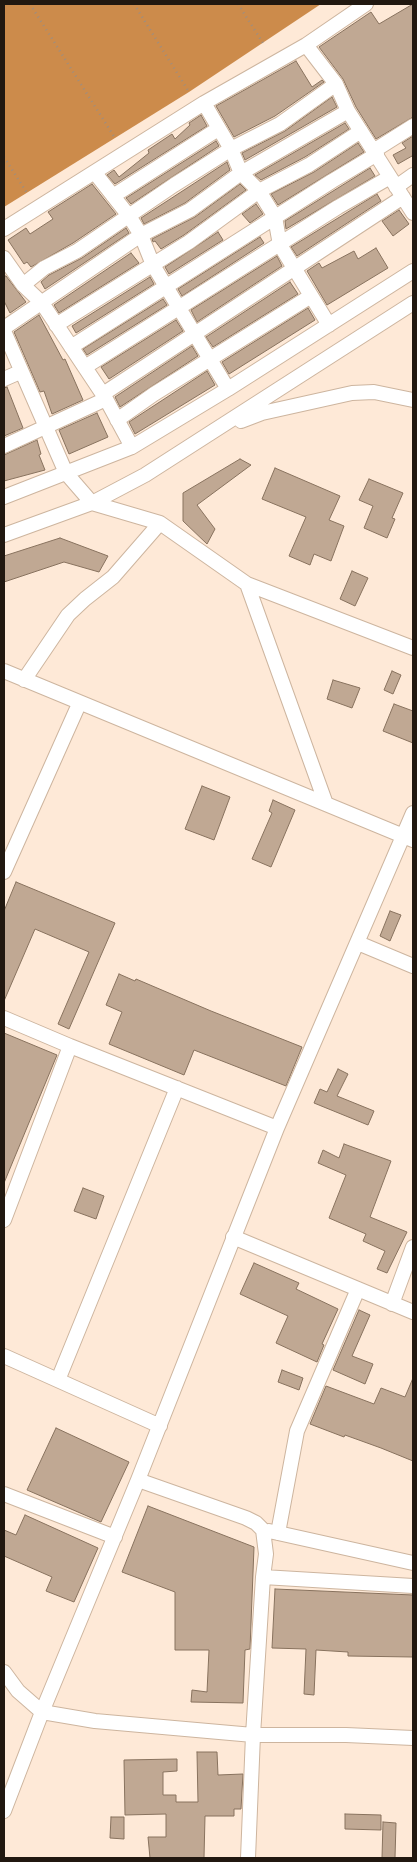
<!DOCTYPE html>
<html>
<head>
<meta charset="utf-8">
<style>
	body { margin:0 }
	#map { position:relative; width:417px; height:1862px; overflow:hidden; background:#fee9d7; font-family:Montserrat,sans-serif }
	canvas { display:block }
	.frame { position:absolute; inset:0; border:5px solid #211810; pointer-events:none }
</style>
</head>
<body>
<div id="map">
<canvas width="417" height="1862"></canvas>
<div class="frame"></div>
</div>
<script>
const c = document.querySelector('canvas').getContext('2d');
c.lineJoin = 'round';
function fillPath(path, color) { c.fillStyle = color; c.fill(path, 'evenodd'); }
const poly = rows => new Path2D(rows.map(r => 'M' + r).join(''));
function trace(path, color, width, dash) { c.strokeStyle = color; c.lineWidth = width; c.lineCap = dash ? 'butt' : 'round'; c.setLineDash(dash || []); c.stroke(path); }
const water = poly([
	[4,4,321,4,189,92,4,207]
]);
const building = poly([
	[413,4,413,117,376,139,356,107,343,79,319,47,371,12,379,24,413,4],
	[296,61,312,87,322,80,324,82,275,116,234,137,216,106,296,61],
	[332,97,337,107,245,160,242,153,285,131,332,97],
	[201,115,207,126,115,184,107,175,114,170,119,177,149,153,148,150,172,134,175,139,190,125,189,123,201,115],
	[345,123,349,129,305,157,261,180,255,175,345,123],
	[413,136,413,158,412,156,398,164,393,155,406,148,402,143,413,136],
	[216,141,219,146,131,204,126,198,216,141],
	[358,143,364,152,278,205,271,194,314,172,358,143],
	[227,162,230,170,185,203,144,224,141,218,227,162],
	[370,168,375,176,286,229,285,221,370,168],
	[92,184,116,214,73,243,31,267,27,262,24,264,8,240,26,228,30,234,53,219,48,212,92,184],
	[240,184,246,190,184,235,161,249,155,241,153,242,152,239,195,217,240,184],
	[377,194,381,201,297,256,291,247,377,194],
	[256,204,263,214,250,223,242,214,256,204],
	[399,210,409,224,393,236,382,221,399,210],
	[126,228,129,233,45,289,41,282,49,275,82,258,126,228],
	[218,232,223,240,169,274,165,267,218,232],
	[260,237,264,243,182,296,178,289,260,237],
	[376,248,388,268,327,305,307,271,319,263,322,268,354,251,358,259,376,248],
	[131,253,139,263,59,313,54,305,131,253],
	[277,256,282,266,197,322,191,310,277,256],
	[4,276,6,276,26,302,10,313,4,301,4,276],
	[150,277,154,284,76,333,72,326,150,277],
	[290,282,298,294,213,347,206,337,290,282],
	[163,299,167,305,87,355,83,349,163,299],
	[308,308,315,320,229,374,222,362,308,308],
	[39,315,63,360,65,359,83,400,52,414,44,391,40,392,14,332,39,315],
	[176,320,183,331,109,379,101,367,176,320],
	[192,346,198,356,120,407,115,397,192,346],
	[207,371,215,385,135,434,129,422,207,371],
	[7,387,23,428,4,436,4,388,7,387],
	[97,413,108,437,69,454,59,430,97,413],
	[37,440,41,454,39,455,45,470,4,481,4,455,37,440],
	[240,459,251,465,197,505,215,529,207,544,183,521,183,493,240,459],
	[275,468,340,496,329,520,344,526,331,561,314,554,310,565,289,556,306,517,262,499,275,468],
	[369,479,403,493,392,518,395,519,387,538,364,528,373,506,359,500,369,479],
	[60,538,108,556,99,572,64,562,4,582,4,556,60,538],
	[352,571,368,578,355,606,340,599,352,571],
	[392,671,401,675,393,694,384,690,392,671],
	[333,680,360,688,352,708,327,699,333,680],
	[394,704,413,711,413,743,383,731,394,704],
	[202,786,230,797,214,840,185,829,202,786],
	[273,800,295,810,271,867,252,859,272,813,269,811,273,800],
	[16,882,115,923,69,1029,58,1024,89,952,35,929,4,1001,4,911,16,882],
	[390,911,401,915,390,941,380,936,390,911],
	[119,974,135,981,136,979,211,1011,302,1047,286,1086,194,1050,184,1075,109,1044,122,1012,106,1005,119,974],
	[4,1033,57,1055,4,1183,4,1033],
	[338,1069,348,1074,337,1096,374,1111,368,1125,314,1103,320,1089,327,1092,338,1069],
	[344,1144,391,1161,370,1217,407,1232,387,1273,377,1269,385,1251,363,1241,366,1234,329,1218,346,1175,318,1163,323,1150,339,1158,344,1144],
	[83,1188,104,1196,96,1219,74,1211,83,1188],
	[254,1263,299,1283,296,1289,338,1309,322,1344,324,1345,317,1362,276,1343,288,1316,240,1294,254,1263],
	[359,1310,370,1315,352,1356,373,1364,365,1384,333,1370,359,1310],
	[282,1370,303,1378,299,1390,278,1382,282,1370],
	[413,1378,413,1461,381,1448,345,1435,344,1437,310,1424,326,1386,374,1404,381,1388,405,1397,413,1378],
	[56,1428,129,1462,101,1522,27,1490,56,1428],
	[148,1506,254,1547,250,1649,245,1650,243,1703,191,1702,192,1690,207,1692,209,1650,175,1650,175,1592,122,1572,148,1506],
	[25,1515,98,1548,74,1602,46,1591,52,1577,4,1556,4,1530,16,1535,25,1515],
	[275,1589,413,1595,413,1657,348,1656,348,1652,316,1650,314,1695,304,1694,306,1649,272,1648,275,1589],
	[197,1752,217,1752,218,1775,243,1774,241,1809,234,1809,234,1816,205,1816,204,1858,150,1858,148,1837,166,1837,166,1814,125,1815,124,1760,177,1759,177,1771,163,1772,163,1795,176,1795,176,1802,198,1802,197,1752],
	[345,1814,381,1815,381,1830,345,1829,345,1814],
	[111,1817,124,1817,124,1839,110,1838,111,1817],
	[383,1822,396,1823,395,1858,382,1858,383,1822]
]);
const path = poly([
	[30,4,115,138],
	[134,4,189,92],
	[238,4,263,43],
	[4,157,27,193]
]);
const minor = poly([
	[306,45,336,84,348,111,413,213],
	[204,103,231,149,241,173,259,191,275,217,280,245,329,325],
	[375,150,413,126],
	[95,173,129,216,141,235,153,265,228,389],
	[396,187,413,175],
	[113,196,218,129],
	[4,229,204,103,306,45,366,4],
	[4,258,23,285,42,303,106,399,132,447],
	[23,285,44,268,77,251,174,185,231,149,280,124,336,84],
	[56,325,189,242,259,191,309,165,361,131],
	[4,328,141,235,190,210,241,173,348,111],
	[4,331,66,473,92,503,160,523,247,584,413,648],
	[71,347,332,181,377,154],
	[85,367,338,207,390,177],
	[4,379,20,372],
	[103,394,403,197],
	[117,420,154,394,311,296],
	[241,421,262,413,352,393,374,392,413,400],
	[4,446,106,399],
	[4,497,132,447,228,389,413,271],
	[4,535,92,503,145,475,413,303],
	[247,584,326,804],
	[4,671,413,840],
	[24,680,68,615,85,599,113,577,160,523],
	[4,872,79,704],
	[358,943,413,966],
	[4,1018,70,1046,277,1128],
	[4,1220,70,1046],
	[233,1237,413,1312],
	[392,1304,413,1247],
	[4,1356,160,1426],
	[58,1380,177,1088],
	[138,1480,246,1518,256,1523,263,1530,266,1554,263,1577,253,1735,248,1858],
	[4,1494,115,1537],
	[269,1531,413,1563],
	[278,1533,297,1431,358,1289],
	[263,1577,413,1586],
	[4,1672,18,1691,42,1712,95,1721,253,1735,346,1735,413,1738],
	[4,1811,42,1712,138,1480,277,1128,413,813]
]);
fillPath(water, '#cc8b4b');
fillPath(building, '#c0a893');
trace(building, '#88725e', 1);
trace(minor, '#cdb59f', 16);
trace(path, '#9e8e80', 2.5, [1, 4]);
trace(minor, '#fff', 14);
</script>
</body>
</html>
